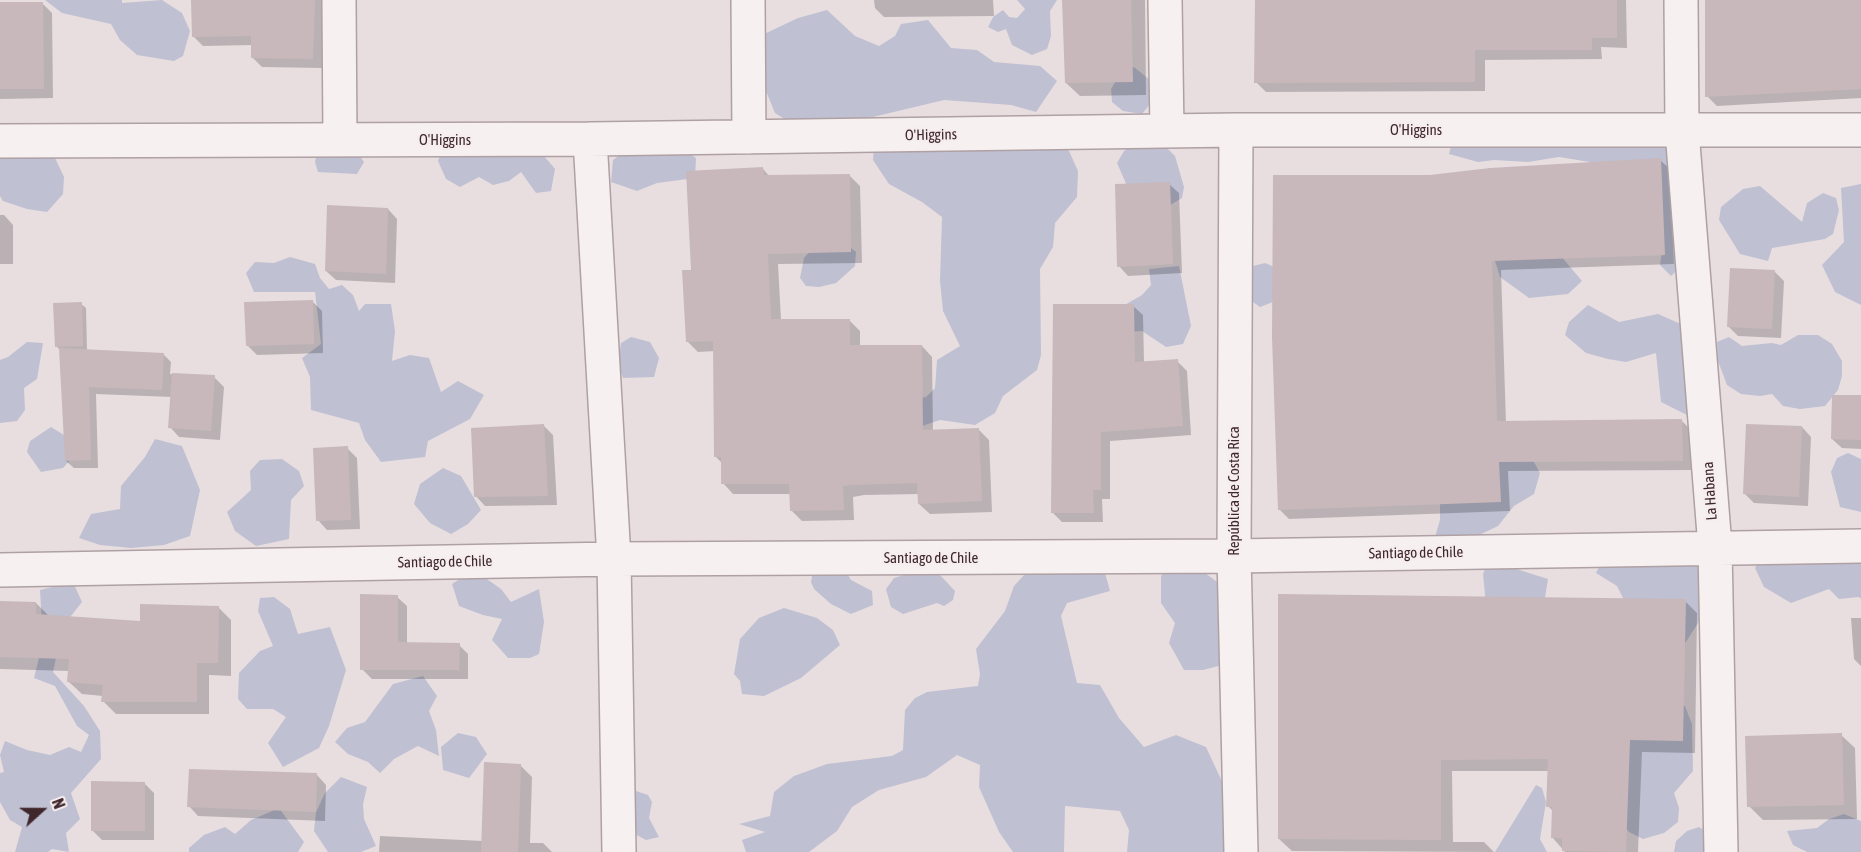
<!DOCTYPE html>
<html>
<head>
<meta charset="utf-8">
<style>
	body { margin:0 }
	#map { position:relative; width:1861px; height:852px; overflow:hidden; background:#e8dee0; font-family:"Asap Condensed",sans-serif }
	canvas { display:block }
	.north { position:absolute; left:12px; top:780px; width:60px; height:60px; -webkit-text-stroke:4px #f5edef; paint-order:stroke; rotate:69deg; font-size:16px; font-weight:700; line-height:24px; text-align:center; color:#3f272c }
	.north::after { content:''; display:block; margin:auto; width:21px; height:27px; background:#3f272c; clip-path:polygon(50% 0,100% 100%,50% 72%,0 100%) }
</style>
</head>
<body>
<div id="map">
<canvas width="1861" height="852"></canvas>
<div class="north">N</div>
</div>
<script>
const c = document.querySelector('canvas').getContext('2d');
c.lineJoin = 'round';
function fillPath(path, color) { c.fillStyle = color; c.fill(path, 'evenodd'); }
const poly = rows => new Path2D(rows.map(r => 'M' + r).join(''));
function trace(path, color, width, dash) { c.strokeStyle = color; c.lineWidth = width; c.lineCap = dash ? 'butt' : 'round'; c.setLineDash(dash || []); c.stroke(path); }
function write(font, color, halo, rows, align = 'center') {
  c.font = font + ' "Asap Condensed",sans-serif'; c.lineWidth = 4.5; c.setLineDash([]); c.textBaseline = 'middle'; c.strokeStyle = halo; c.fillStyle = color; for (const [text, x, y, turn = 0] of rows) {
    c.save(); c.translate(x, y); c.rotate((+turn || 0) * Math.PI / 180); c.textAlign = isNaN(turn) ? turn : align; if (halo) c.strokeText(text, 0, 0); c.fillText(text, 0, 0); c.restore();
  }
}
const green = poly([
	[45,0,122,0,122,3,162,0,182,13,190,31,183,56,174,61,137,55,120,40,111,24,62,13],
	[1017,0,1057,0,1050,11,1051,36,1047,49,1032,55,1012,45,1006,29,998,32,988,27,993,17,1003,10,1009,17,1017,18,1025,9],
	[827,10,855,36,879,46,895,36,901,24,928,20,951,48,977,50,994,62,1040,66,1057,81,1036,112,1011,105,944,100,873,117,794,125,775,113,759,74,760,36,798,18],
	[1134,67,1150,80,1153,100,1142,114,1123,111,1112,102,1111,89,1118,77,1126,69],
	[1453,138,1664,138,1673,151,1684,264,1671,276,1660,265,1662,251,1604,169,1590,162,1559,157,1528,162,1494,160,1478,162,1449,154],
	[1135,142,1164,145,1175,156,1184,187,1182,198,1167,207,1128,188,1117,163,1124,151],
	[1058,144,1069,151,1078,171,1077,197,1055,223,1053,247,1040,269,1041,355,1037,370,1003,396,995,413,975,425,940,420,904,432,865,404,926,397,935,388,937,360,960,346,943,311,940,281,942,217,922,202,889,184,873,160,874,148],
	[444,145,539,150,555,169,551,191,536,193,521,172,509,181,493,185,479,177,460,187,446,179,438,161],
	[679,146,696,158,695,178,657,183,637,191,611,182,613,160,629,148],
	[355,149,364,162,357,174,318,172,315,162,317,152],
	[36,152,55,158,64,177,63,194,47,212,27,209,3,201,0,196,0,153,16,158],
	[1861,184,1861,305,1835,292,1822,265,1844,242,1841,188],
	[1760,186,1802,222,1807,203,1823,193,1836,198,1839,210,1833,234,1825,239,1772,248,1768,261,1740,254,1719,220,1721,207,1743,189],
	[844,242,856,252,855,266,836,283,819,287,806,286,800,278,804,258,814,246],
	[1555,249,1582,281,1568,294,1529,298,1500,277,1495,261],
	[290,257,315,264,320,278,329,289,342,285,353,295,359,311,365,304,391,304,395,331,392,361,410,355,429,358,441,392,458,381,484,395,470,419,428,441,425,457,381,462,365,440,359,423,311,410,310,377,302,358,321,344,315,292,254,292,246,273,255,262,274,263],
	[1265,263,1279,269,1278,300,1260,307,1246,297,1249,267],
	[1179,266,1191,326,1183,344,1166,347,1142,331,1127,332,1123,306,1142,295,1151,285,1149,269],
	[1588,305,1619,322,1658,314,1690,328,1693,418,1661,402,1656,353,1626,362,1608,359,1586,353,1565,335,1569,322],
	[1798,335,1818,335,1832,344,1842,361,1842,376,1838,390,1825,406,1800,409,1783,406,1772,394,1760,396,1741,394,1727,385,1718,361,1717,342,1729,337,1742,346,1772,343,1781,345],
	[631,337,650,342,659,358,654,377,623,378,618,364,621,343],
	[27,342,43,343,37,379,24,388,25,410,17,421,0,423,0,360,8,357],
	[51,427,72,440,74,456,63,468,41,472,27,452,30,441],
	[155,439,182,446,200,490,190,536,164,545,131,548,100,545,79,538,91,514,120,509,121,486,145,457],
	[1528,451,1540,473,1534,494,1514,506,1498,526,1475,537,1435,537,1440,520,1440,494,1502,458],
	[1848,453,1861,459,1861,512,1840,507,1831,472,1837,458],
	[282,459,299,471,304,486,291,500,289,539,256,546,235,531,227,512,251,490,250,471,260,460],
	[443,468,461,476,481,510,468,524,451,534,430,523,414,504,420,484],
	[1767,547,1861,548,1861,599,1859,597,1839,599,1829,589,1791,603,1764,587,1755,568],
	[1169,553,1201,570,1228,590,1226,664,1203,670,1184,670,1169,643,1175,623,1161,603,1161,577],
	[1604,557,1682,559,1704,568,1702,617,1677,656,1627,606,1617,586,1596,573],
	[1510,567,1548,579,1544,604,1486,605,1483,574,1485,569],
	[474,570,501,589,511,602,539,589,544,622,539,654,530,658,508,658,492,640,502,619,483,615,459,606,452,584],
	[813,571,847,573,851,580,872,591,873,605,851,614,831,604,814,589,811,582],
	[1053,571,1105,573,1110,591,1067,603,1061,616,1077,683,1100,685,1119,718,1144,747,1176,735,1206,747,1226,790,1239,852,1127,852,1129,830,1120,811,1065,806,1064,852,1013,852,999,832,979,787,980,765,957,755,926,777,879,790,852,807,837,831,809,852,746,852,742,840,765,832,739,824,770,816,774,792,794,776,827,764,892,756,903,750,905,710,915,698,927,692,978,686,980,674,976,649,1005,611,1014,586,1025,574],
	[914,572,939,574,955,591,953,600,944,606,937,603,903,614,891,607,886,589,894,578],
	[73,582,82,602,63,626,53,672,84,706,100,731,101,759,71,793,80,819,66,833,69,852,52,849,48,852,15,852,22,827,10,820,0,802,0,773,4,772,0,755,5,741,27,750,50,755,69,747,81,752,89,735,77,726,55,686,34,678,43,641,40,590],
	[274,597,290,609,298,634,330,627,346,670,329,726,319,748,283,767,268,743,286,717,273,709,247,709,238,699,239,673,260,651,273,646,258,611,260,598],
	[784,608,817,618,833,630,840,645,801,678,764,696,742,694,740,681,734,674,740,639,759,618],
	[423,676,437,696,429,711,436,730,439,756,418,746,394,759,380,773,368,762,348,754,335,742,347,728,365,722,393,684],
	[1666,706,1685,706,1692,724,1693,771,1674,793,1679,808,1678,822,1664,833,1643,839,1629,832,1620,822,1609,730],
	[458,733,476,737,487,754,469,778,443,770,441,747],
	[341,777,367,787,363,804,364,819,376,846,361,852,328,852,314,831,316,812,325,793],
	[1536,785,1542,788,1546,802,1540,839,1547,852,1495,852],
	[636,791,648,795,652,802,649,818,659,837,646,840,631,832,621,799],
	[279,808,304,842,298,852,189,852,189,848,204,835,225,827,235,834,251,820],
	[1844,814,1861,821,1861,852,1807,852,1793,845,1787,831,1817,828,1829,819],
	[1699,827,1713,836,1715,852,1674,852,1676,841,1687,831]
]);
const shadow = poly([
	[192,0,324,0,322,68,262,67,252,57,252,45,203,46,193,36],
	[874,0,993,0,994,16,884,17,875,8],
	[1064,0,1145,0,1146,95,1080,96,1066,83],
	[1256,0,1626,0,1627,48,1601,47,1602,59,1485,60,1485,91,1266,92,1256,82],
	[1706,0,1861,0,1861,98,1717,106,1707,96],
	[42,3,52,13,53,98,0,99,0,4],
	[1660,160,1670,169,1674,264,1501,270,1506,423,1681,420,1691,430,1692,470,1508,471,1510,511,1289,519,1279,509,1430,177],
	[763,169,770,177,849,175,860,186,862,263,778,264,781,320,850,321,860,331,860,347,922,346,932,357,933,432,978,429,989,440,992,512,930,514,919,504,919,494,864,495,853,497,854,520,802,521,791,510,791,494,733,494,723,483,722,463,715,456,715,351,698,352,687,341,693,271],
	[1169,184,1179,193,1182,273,1128,276,1119,266],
	[388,209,397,219,395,283,336,280,326,271],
	[0,215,4,215,13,225,13,264,0,264],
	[1774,271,1784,281,1781,338,1738,336,1728,326],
	[312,301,322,311,323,353,257,355,247,345],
	[81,304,86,308,87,351,163,354,171,362,170,374,214,377,224,387,220,440,179,437,170,427,172,397,96,394,98,468,74,468,66,461,60,350,56,346],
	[1133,306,1143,315,1144,363,1177,361,1187,371,1191,435,1110,441,1110,499,1102,499,1103,522,1062,522,1052,512],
	[1861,397,1861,449,1842,448,1832,439],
	[544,426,553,435,557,505,485,506,476,496],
	[1802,427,1811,437,1808,506,1754,503,1744,493],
	[347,448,357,458,360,529,327,530,318,520],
	[397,597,407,606,407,644,459,645,468,654,468,679,372,679,362,669],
	[1685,601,1697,613,1695,753,1642,752,1638,852,1565,852,1552,837,1553,811,1548,806,1549,771,1452,771,1453,842,1484,842,1494,852,1292,851,1279,839],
	[0,602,36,603,49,616,141,622,219,608,231,620,231,676,209,675,209,714,116,714,103,701,103,696,82,694,69,682,69,671,0,669],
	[1851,618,1861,618,1861,666,1854,659],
	[1841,735,1855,748,1857,819,1763,820,1749,806],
	[520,765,532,777,530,843,543,843,552,852,379,852,380,836,483,841],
	[317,775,326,785,325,821,198,816,189,806],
	[144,783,154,793,154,840,102,840,93,831]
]);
const building = poly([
	[191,0,315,0,313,59,251,58,251,36,192,37],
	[1062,0,1131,0,1133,82,1065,83],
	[1255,0,1617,0,1617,38,1592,38,1592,50,1475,50,1475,82,1254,83],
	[1705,0,1861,0,1861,89,1705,97],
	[0,2,43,2,44,89,0,89],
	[1661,158,1665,255,1492,261,1497,421,1682,419,1683,461,1499,462,1501,502,1278,510,1272,337,1273,175,1430,175,1490,168],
	[763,167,764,175,850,174,851,252,768,254,771,319,850,319,850,345,922,345,923,430,979,428,982,501,918,504,917,483,852,485,843,486,844,510,790,511,789,484,721,484,721,457,714,457,713,341,686,342,682,270,691,270,686,171],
	[1170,182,1173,264,1117,267,1115,184],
	[327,205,388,208,386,274,325,271],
	[1730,268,1775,270,1772,329,1727,327],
	[313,300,314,344,246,346,244,302],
	[82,302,83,346,55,347,53,303],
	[1053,304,1134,304,1135,362,1178,359,1183,426,1101,432,1101,490,1093,490,1094,513,1051,513],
	[59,348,164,353,162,390,89,387,91,460,65,461],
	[172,373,215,375,211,431,168,428],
	[1832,395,1861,395,1861,440,1831,439],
	[544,424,548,496,474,497,471,428],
	[1746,424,1802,426,1799,497,1743,494],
	[348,446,351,520,316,521,313,448],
	[360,594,398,595,398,642,460,643,459,670,360,670],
	[1278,594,1686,599,1683,741,1630,740,1626,852,1562,851,1562,838,1551,838,1552,807,1546,807,1548,759,1441,760,1441,840,1278,839],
	[0,601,36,602,36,614,140,621,140,604,219,606,218,663,197,663,197,702,101,702,103,685,67,682,69,659,0,657],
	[1842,733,1844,805,1747,807,1745,736],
	[484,762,521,764,518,852,481,852],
	[189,769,317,773,316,812,187,807],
	[91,781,145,782,145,831,91,831]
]);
const minor = poly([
	[339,0,340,140],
	[748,0,749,137],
	[1165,0,1167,131],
	[1681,0,1682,131,1715,547,1721,852],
	[1236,130,1234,556,1241,852],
	[590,139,614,559,619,852],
	[0,141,590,139,1236,130,1861,130],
	[0,570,614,559,1234,556,1861,546]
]);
const streetNames = [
	["O'Higgins",1416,130],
	["O'Higgins",931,135,-1],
	["O'Higgins",445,140],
	["República de Costa Rica",1234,491,-90],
	["La Habana",1710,491,-94],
	["Santiago de Chile",1416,553,-1],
	["Santiago de Chile",931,558],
	["Santiago de Chile",445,562,-1]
];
fillPath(green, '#bfc0d2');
fillPath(shadow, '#0003');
fillPath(building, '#c8b8bb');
trace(minor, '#afa0a3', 36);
trace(minor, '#f6f0f1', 33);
write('15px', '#3f272c', '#f5edef', streetNames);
</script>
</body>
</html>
